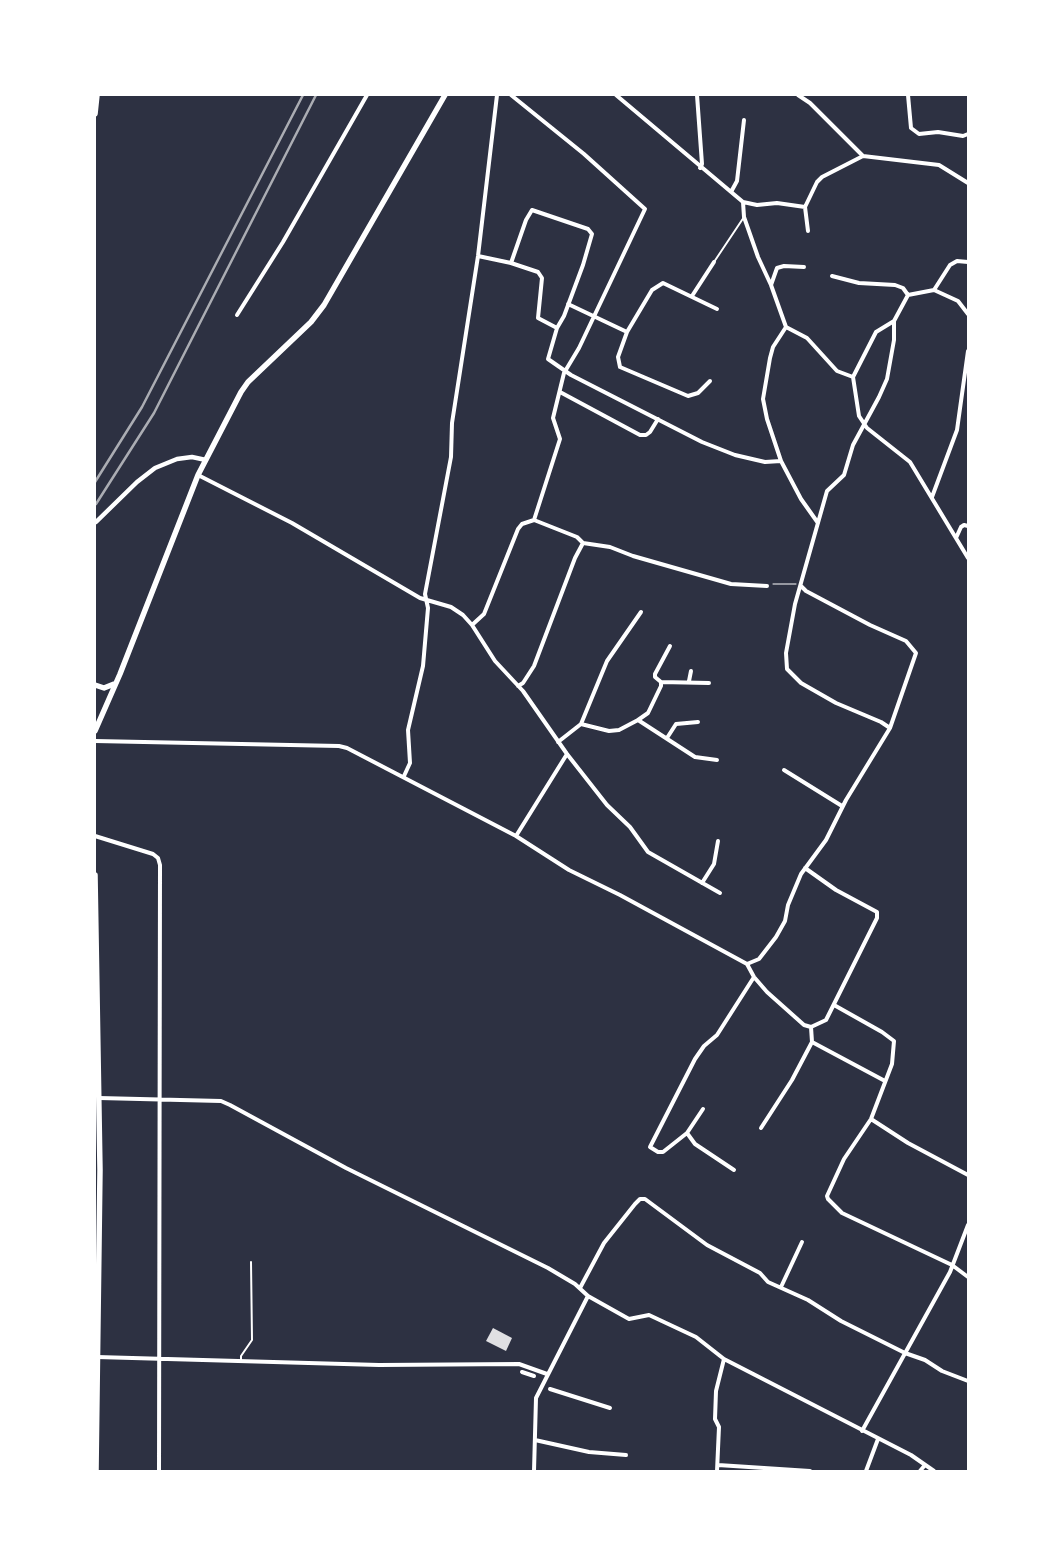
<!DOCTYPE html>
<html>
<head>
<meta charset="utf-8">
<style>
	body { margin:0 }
	#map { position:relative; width:1063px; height:1566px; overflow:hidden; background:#2d3142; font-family:"PT Sans Narrow",sans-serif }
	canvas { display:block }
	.frame { position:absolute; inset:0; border:96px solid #fff; pointer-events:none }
</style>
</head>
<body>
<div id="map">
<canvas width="1063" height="1566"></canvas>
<div class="frame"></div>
</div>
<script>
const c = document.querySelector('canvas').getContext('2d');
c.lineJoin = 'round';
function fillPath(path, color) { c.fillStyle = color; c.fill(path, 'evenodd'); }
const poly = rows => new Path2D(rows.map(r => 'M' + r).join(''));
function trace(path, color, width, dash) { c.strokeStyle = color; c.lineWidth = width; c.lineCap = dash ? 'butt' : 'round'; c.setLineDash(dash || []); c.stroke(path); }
const building = poly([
	[493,1328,512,1338,506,1351,486,1341]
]);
const path = poly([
	[773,584,796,584]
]);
const service = poly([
	[714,262,744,217],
	[241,1361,241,1356,252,1340,251,1262]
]);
const minor = poly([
	[511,95,584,154,645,209,579,348,564,373,553,418,560,439,534,520],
	[616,95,743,202],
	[697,95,702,164,700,168],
	[798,95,810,103,863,156],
	[908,95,911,128,919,134,938,132,963,136,968,134],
	[731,192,737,181,744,120],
	[743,202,744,217,758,257,771,285,786,327,773,347,770,358,763,399,767,419,781,461,801,499,818,523],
	[743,202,757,205,777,203,805,207],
	[808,231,805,207,817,182,822,177,863,156,939,165,968,183],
	[478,256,511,263,538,272,542,278,538,318,557,328],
	[511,263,526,220,532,210,588,229,592,234,583,265,564,316,557,328,548,359,571,375,702,442,735,455,765,462,781,461],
	[832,276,859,283,895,285,903,288,908,295,934,290,958,301,968,314],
	[771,285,777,268,784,266,804,267],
	[934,290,950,265,957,261,968,262],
	[692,296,714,262],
	[568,304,627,332],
	[237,315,283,242,367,95],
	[894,321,876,332,853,377,859,416,867,428,910,462,968,558],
	[786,327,807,338,837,371,853,377],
	[710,381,698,393,688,396,620,367,618,357,627,332,652,290,663,283,717,309],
	[560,392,640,435,646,435,650,432,658,419],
	[198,475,292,523,420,598,451,607,463,615,472,625,495,661,523,691,567,754,607,805,630,827,648,852,720,893],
	[932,497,957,430,968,351],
	[534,520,577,537,583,543,610,547,633,556,731,584,767,586],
	[956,538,961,527,964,525,968,526],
	[472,625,484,614,518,529,522,524,534,520],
	[689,681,691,671],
	[661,682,709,683],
	[518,686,523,683,534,666,575,558,583,543],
	[638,720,648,713,661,686,661,682,655,677,655,674,670,646],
	[581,724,609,731,619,730,638,720,695,757,717,760],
	[890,728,881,722,836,703,801,683,787,669,786,653,795,604,827,491,844,475,853,445,879,397,887,379,894,340,894,321,908,295],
	[667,738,676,724,698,722],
	[95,741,339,746,347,748,516,836,569,870,620,895,747,964,754,977,767,992,804,1025,811,1027],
	[558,742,581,724,607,661,641,612],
	[784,770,842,806],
	[404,776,410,763,408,730,423,666,428,608,425,594,451,457,452,423,478,256,497,95],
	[95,836,153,854,158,858,160,865,159,1471],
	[516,836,567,754],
	[805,868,836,890,877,912,877,918,826,1020,811,1027],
	[702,883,714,864,718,841],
	[747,964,759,959,776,937,785,921,788,905,801,874,826,840,846,800,890,728,916,653,906,641,870,625,806,591,801,586],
	[834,1005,882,1032,894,1041,892,1064,871,1119,844,1159,827,1196,828,1199,842,1213,952,1265,968,1277],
	[812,1042,885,1081],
	[99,1098,221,1101,230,1105,346,1168,548,1268,575,1284,588,1296,629,1319,649,1315,696,1337,724,1359,911,1455,934,1471],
	[871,1119,908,1143,968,1175],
	[761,1128,792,1080,812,1042,811,1027],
	[687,1133,703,1109],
	[734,1170,695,1144,687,1133,663,1152,658,1152,650,1147,695,1059,704,1046,717,1035,754,977],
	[781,1287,802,1242],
	[580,1288,604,1243,635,1204,640,1199,645,1199,707,1245,760,1273,768,1282,808,1300,841,1321,905,1353,925,1360,942,1371,968,1381],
	[97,1357,379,1365,519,1364,547,1374],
	[522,1372,534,1376],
	[550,1389,610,1408],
	[862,1431,950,1272,968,1225],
	[535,1440,589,1452,626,1455],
	[718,1465,810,1471],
	[534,1471,536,1398,588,1296],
	[717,1471,719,1427,715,1419,716,1391,724,1359],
	[866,1471,878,1439],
	[920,1471,925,1465]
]);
const tertiary = poly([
	[96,522,137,482,155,468,177,459,192,457,206,460]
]);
const primary = poly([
	[95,114,97,95],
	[95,685,104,688,114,684],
	[95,731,120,674,198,475,241,392,248,382,311,322,324,305,445,95],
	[95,875,100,1170,96,1471]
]);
const rail = poly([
	[95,482,142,407,303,95],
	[96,504,154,413,316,95]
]);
fillPath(building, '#e0e0e3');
trace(path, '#fff', 1);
trace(service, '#fff', 2);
trace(minor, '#fff', 4);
trace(tertiary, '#fff', 4.5);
trace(primary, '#fff', 5.5);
trace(rail, '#abadb3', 2.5);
</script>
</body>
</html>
